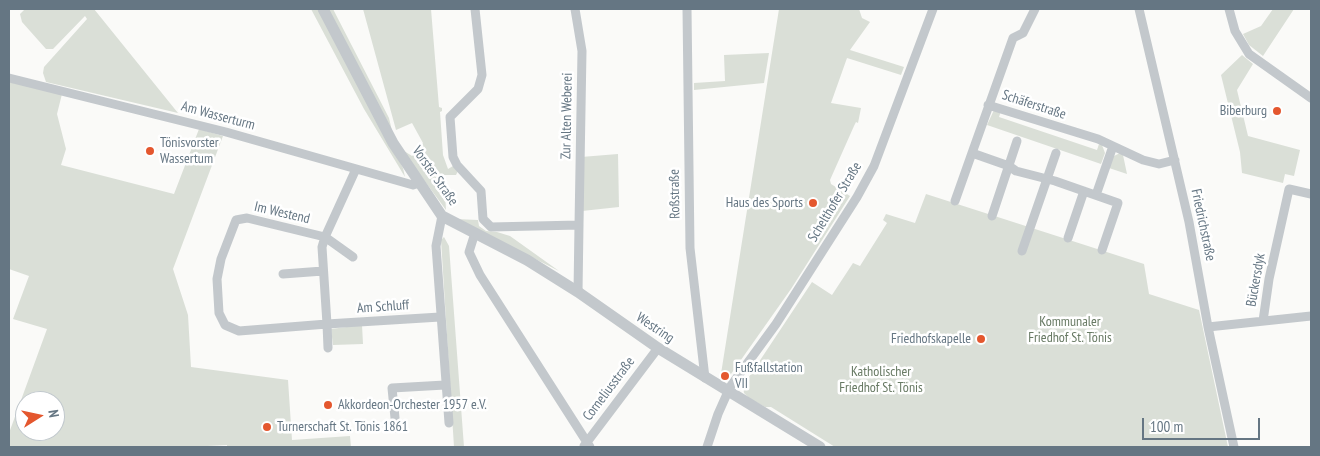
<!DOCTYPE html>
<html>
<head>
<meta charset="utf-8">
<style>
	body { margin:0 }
	#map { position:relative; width:1320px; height:456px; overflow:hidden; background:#fafaf8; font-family:"PT Sans Narrow",sans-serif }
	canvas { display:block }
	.frame { position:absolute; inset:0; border:10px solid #657683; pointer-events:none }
	.north { position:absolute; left:15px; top:391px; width:50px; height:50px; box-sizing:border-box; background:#fff; border:1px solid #c1c8cd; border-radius:50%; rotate:80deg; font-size:14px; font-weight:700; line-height:20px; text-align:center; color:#657683 }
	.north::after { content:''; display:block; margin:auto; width:18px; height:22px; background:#e4572e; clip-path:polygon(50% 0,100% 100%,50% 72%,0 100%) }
	.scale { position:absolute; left:1142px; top:418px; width:118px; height:22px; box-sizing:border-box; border:2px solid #657683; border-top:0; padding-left:6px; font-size:15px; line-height:18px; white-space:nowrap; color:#657683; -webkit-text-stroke:4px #fff; paint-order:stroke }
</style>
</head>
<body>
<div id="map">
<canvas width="1320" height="456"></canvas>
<div class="frame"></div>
<div class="north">N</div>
<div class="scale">100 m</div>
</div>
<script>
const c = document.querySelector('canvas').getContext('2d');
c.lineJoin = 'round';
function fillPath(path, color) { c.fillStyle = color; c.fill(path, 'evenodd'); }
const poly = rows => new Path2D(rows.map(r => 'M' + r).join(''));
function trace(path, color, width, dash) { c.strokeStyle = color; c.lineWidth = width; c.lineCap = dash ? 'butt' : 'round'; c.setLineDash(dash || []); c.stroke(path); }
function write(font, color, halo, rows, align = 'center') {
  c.font = font + ' "PT Sans Narrow",sans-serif'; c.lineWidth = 5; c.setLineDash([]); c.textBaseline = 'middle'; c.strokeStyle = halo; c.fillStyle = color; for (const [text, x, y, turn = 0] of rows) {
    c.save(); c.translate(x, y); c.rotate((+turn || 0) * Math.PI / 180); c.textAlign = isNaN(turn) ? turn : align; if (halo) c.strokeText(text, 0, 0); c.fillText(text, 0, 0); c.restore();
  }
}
const green = poly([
	[25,9,94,9,178,113,46,82,43,73,44,67,87,19,85,16,53,49,46,49,22,22,20,14],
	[311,9,319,9,403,168,405,177,364,109],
	[328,9,333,9,389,118,393,135],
	[363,9,431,9,439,107,442,108,442,111,440,112,443,155,448,169,453,166,458,171,456,175,444,175,446,210,401,149,412,156,423,143,412,123,396,130],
	[779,9,859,9,862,18,870,22,850,50,904,67,901,75,847,58,831,103,861,108,858,123,856,122,854,126,830,180,831,184,850,196,791,289,731,374,725,380,720,380],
	[1273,9,1294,9,1263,56,1249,45,1243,34,1261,26],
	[769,53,764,83,694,90,694,83,725,81,724,55],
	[1242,55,1253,64,1237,90,1248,136,1300,150,1294,176,1285,174,1283,183,1242,173,1240,152,1221,75],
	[9,82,62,94,57,114,66,149,61,165,174,194,199,129,223,136,173,269,188,315,191,367,288,380,292,440,350,436,351,447,227,447,227,445,188,447,9,447,9,433,47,329,13,319,29,276,9,269],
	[25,401,55,401,55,431,25,431],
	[994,110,1001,111,999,117,1097,150,1099,144,1102,145,1105,153,1101,164,987,125],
	[1120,153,1123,155,1127,174,1109,168,1112,157],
	[618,154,619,207,582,211,581,157],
	[926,194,1144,264,1149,294,1199,310,1228,447,835,447,771,407,765,407,749,398,744,393,743,386,812,282,832,295,853,263,860,266,887,223,883,220,886,214,915,223],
	[456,219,478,220,479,226,486,231,497,232,510,236,559,271],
	[444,237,449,246,464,447,454,447,441,240],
	[362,325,363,344,333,345,331,329]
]);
const minor = poly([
	[475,9,482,75,478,89,450,117,453,157,457,165,481,191,483,219,491,227,579,225,578,292],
	[575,9,582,51,579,225],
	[687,9,690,248,705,378],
	[1035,9,1023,33,1013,38,972,153,1009,166,1016,171,1055,181,1118,203,1102,250],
	[1139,9,1189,222,1208,327,1234,447],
	[1229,9,1235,31,1249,54,1311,98],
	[9,78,226,132,413,185,419,183],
	[988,105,1098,139,1143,160,1159,164,1175,160],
	[1096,195,1113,146],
	[955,201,972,153],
	[442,216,436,246,449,423],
	[992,216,1017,141],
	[475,233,469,252,480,275,590,447],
	[1068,238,1084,191],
	[1022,251,1056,153],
	[353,257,325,237,247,218,236,220,221,259,217,279,219,313,225,325,239,331,327,324,322,247,325,237,356,169],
	[283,274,323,271],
	[1263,321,1269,279,1289,189,1311,194],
	[1208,327,1311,316],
	[328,348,327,324,440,317],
	[396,428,392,388,445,385],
	[584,446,658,348],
	[707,447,718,414,730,387,776,324,857,197,874,166,933,9]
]);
const tertiary = poly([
	[323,9,393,143,442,216,527,260,578,292,658,348,820,447]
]);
const markers = [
	[1277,111,5,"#e4572e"],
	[150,151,5,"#e4572e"],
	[813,203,5,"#e4572e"],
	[981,339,5,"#e4572e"],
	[725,376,5,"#e4572e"],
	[328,405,5,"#e4572e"],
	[267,427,5,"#e4572e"]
];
const streetNames = [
	["Schäferstraße",1034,105,18],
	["Am Wasserturm",218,116,15],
	["Zur Alten Weberei",567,116,-89],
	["Vorster Straße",435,176,55],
	["Roßstraße",675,194,-91],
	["Schelthofer Straße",835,202,-59],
	["Im Westend",282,213,13],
	["Friedrichstraße",1203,225,78],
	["Bückersdyk",1256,280,-80],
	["Am Schluff",383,307,-4],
	["Westring",655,328,34],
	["Corneliusstraße",609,389,-53]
];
const poiNames = [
	["Biberburg",1267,111,"right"],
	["Tönisvorster",160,143],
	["Wassertum",160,159],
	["Haus des Sports",803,203,"right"],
	["Friedhofskapelle",971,339,"right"],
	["Fußfallstation",735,368],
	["VII",735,384],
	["Akkordeon-Orchester 1957 e.V.",338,405],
	["Turnerschaft St. Tönis 1861",277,427]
];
const parkNames = [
	["Kommunaler",1070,322],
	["Friedhof St. Tönis",1070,338],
	["Katholischer",881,372],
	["Friedhof St. Tönis",881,388]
];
fillPath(green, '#dadfd7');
trace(minor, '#c3c8cc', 9);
trace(tertiary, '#c3c8cc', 11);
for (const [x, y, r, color] of markers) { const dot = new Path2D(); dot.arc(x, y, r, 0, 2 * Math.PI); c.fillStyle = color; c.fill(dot); trace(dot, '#fff', 2); }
write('14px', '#657683', '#fff', streetNames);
write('14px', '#657683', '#fff', poiNames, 'left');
write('14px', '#687a64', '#fff', parkNames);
</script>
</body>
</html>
